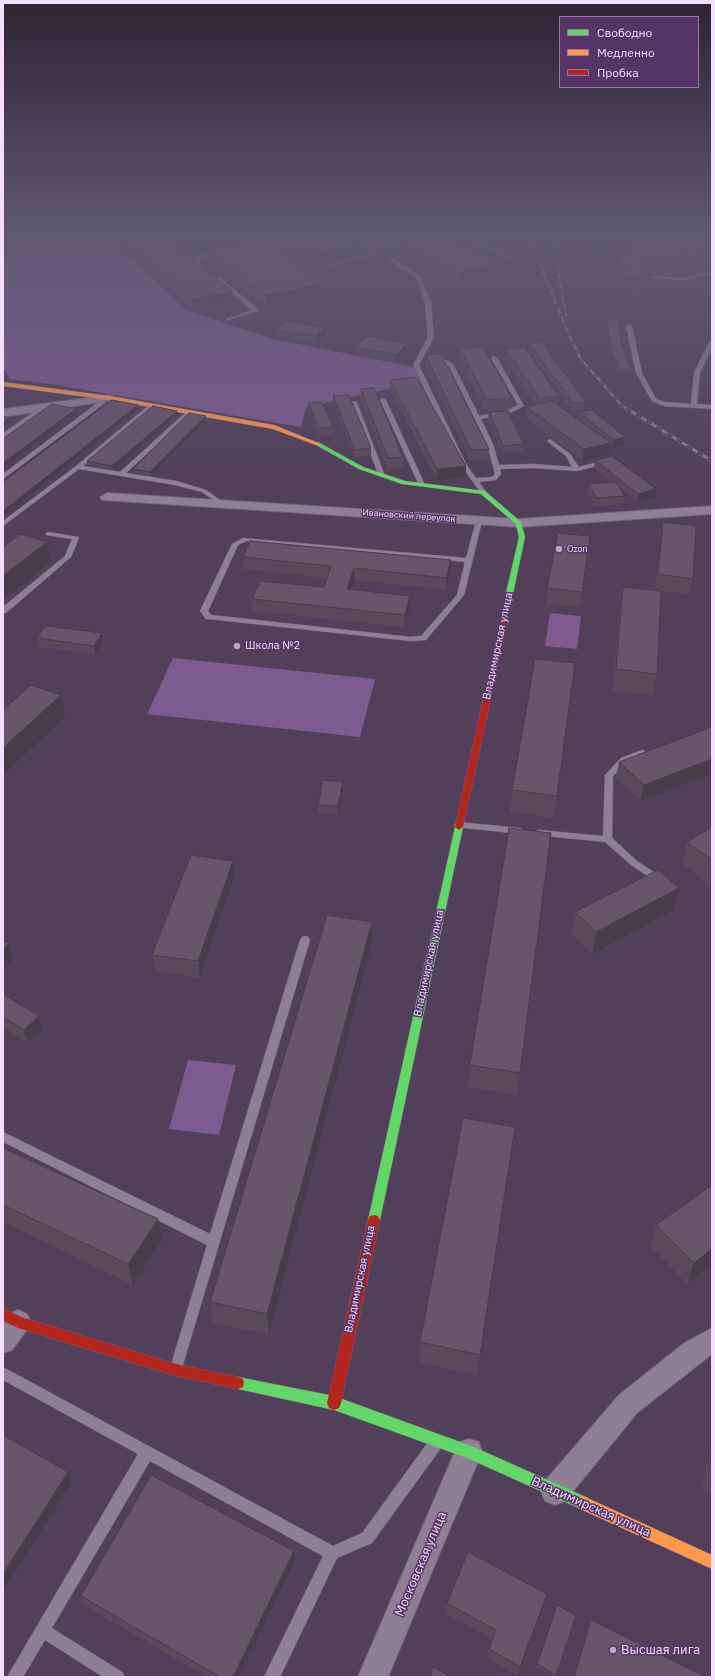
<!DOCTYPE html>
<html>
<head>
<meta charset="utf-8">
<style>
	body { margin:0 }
	#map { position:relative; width:715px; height:1680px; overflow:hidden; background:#52405b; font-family:"IBM Plex Sans",sans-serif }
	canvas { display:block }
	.frame { position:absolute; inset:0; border:4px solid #f4dffe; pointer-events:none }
	.legend { position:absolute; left:559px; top:16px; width:140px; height:72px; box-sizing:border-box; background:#563467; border:1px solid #9578a3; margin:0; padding:5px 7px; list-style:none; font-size:12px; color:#f4dffe }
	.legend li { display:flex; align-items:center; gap:8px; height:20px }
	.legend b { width:20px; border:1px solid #9578a3 }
</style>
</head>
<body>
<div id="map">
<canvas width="715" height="1680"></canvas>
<div class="frame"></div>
<ul class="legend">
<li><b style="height:5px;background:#63d668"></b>Свободно</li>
<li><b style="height:5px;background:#ff974d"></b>Медленно</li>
<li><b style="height:5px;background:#b3261e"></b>Пробка</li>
</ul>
</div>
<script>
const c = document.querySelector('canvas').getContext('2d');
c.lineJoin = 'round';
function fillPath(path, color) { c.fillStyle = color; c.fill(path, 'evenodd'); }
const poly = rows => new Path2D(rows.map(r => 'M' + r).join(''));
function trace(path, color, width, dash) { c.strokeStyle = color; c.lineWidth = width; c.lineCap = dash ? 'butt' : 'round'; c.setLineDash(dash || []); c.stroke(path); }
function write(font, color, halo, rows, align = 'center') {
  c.font = font + ' "IBM Plex Sans",sans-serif'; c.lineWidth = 3; c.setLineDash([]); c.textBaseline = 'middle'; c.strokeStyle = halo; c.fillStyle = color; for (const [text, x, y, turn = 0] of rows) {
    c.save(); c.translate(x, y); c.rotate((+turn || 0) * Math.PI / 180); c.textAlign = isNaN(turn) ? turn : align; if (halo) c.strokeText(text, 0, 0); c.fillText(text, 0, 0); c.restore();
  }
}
const green = poly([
	[3,239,110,239,186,310,273,339,414,367,420,382,306,407,301,427,51,384,10,379,3,368],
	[550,613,581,616,577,649,545,646],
	[173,658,375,679,360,737,147,714],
	[188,1060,236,1065,219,1135,169,1129]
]);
const lane = poly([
	[322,239,329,239,295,246,277,243,258,246,256,245,277,241,295,244,322,239],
	[350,239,355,239,375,247,409,239,415,239,379,249,420,276,431,302,434,337,419,365,466,464,476,478,492,477,495,474,487,444,449,366,432,358,432,356,442,358,453,364,479,416,508,410,518,405,491,358,494,356,497,358,524,406,512,412,481,419,493,444,499,465,534,464,572,467,566,456,548,442,547,441,550,439,570,454,579,467,606,460,608,461,608,463,577,471,534,468,500,469,501,474,496,480,479,482,486,492,481,493,460,464,413,365,428,337,425,302,416,277,373,250,350,239],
	[469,239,474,239,514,258,510,259,469,239],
	[631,239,635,239,632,242,628,242,631,239],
	[222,252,224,253,224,254,199,258,198,261,205,267,205,269,201,269,193,261,195,256,222,252],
	[712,272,712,274,682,280,654,278,652,277,654,276,682,278,712,272],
	[216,278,220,278,258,309,258,311,226,321,226,319,252,310,216,280,216,278],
	[629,324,632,326,642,373,656,399,665,402,691,404,694,373,709,342,712,340,712,348,700,373,697,404,712,405,712,409,664,406,652,401,636,373,626,326,629,324],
	[101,398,105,398,105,403,3,479,3,474,100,401,101,398],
	[383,398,386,400,425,485,424,486,419,485,380,400,383,398],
	[352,401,357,402,385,476,384,477,379,476,351,402,352,401],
	[150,404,155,405,83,466,120,472,187,411,191,411,191,413,126,473,176,481,206,490,223,502,223,504,219,504,202,492,175,485,79,469,3,526,3,521,76,466,150,404],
	[42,406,47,407,3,438,3,433,42,406],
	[479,519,482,521,464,595,426,640,410,641,209,619,206,619,200,611,232,544,243,538,466,558,476,521,479,519],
	[246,541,465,562,457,595,421,636,410,637,211,615,208,611,238,545,246,541],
	[48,532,78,537,79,538,71,557,6,613,3,613,3,607,65,556,72,539,46,535,46,533,48,532],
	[642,750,645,751,646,753,645,755,627,762,613,776,612,838,637,861,663,878,665,880,663,882,657,882,631,865,605,842,536,835,535,833,536,831,539,830,603,836,605,775,621,758,642,750],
	[458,822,521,828,525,831,521,834,455,827,454,825,458,822],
	[305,936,308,937,310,940,182,1368,181,1372,176,1374,171,1372,170,1368,207,1245,3,1142,3,1132,210,1234,300,940,302,937,305,936],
	[3,1367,333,1546,362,1533,431,1438,436,1436,441,1438,443,1443,441,1448,372,1543,337,1558,280,1677,264,1677,323,1556,150,1461,52,1628,122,1672,125,1677,103,1677,45,1640,23,1677,7,1677,138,1454,3,1380,3,1367]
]);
const street = poly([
	[110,395,116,398,114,400,3,417,3,409,110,395],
	[107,493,519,519,712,506,712,514,519,527,102,500,100,497,107,493],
	[18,1310,27,1314,31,1322,27,1330,12,1350,3,1353,3,1321,9,1314,18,1310],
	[712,1328,712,1354,637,1413,565,1501,555,1505,545,1501,541,1491,545,1481,619,1395,683,1344,712,1328],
	[469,1439,479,1442,482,1452,388,1677,358,1677,459,1442,469,1439]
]);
const fast = poly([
	[318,442,363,467,405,481,485,491,521,522,525,537,510,608,504,608,503,606,519,537,516,524,481,494,402,484,359,469,316,445,316,443,318,442],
	[459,824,463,827,380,1220,378,1224,374,1225,370,1224,368,1220,455,827,459,824],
	[238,1377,334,1396,474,1447,588,1498,590,1503,588,1508,583,1510,467,1458,334,1410,238,1389,233,1387,232,1383,233,1379,238,1377]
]);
const slow = poly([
	[3,382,110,396,274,425,321,444,316,445,273,429,110,400,3,386,3,382],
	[583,1496,712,1555,712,1569,578,1508,576,1503,578,1498,583,1496]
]);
const jam = poly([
	[504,604,510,604,511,606,463,827,459,830,455,827,504,604],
	[374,1215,378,1216,380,1220,341,1403,339,1408,334,1410,329,1408,327,1403,368,1220,370,1216,374,1215],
	[3,1308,21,1317,176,1364,238,1377,243,1379,244,1383,243,1387,238,1389,176,1376,18,1328,3,1321,3,1308]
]);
const railFar1 = poly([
	[530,239,569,335,581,359,621,405,627,409],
	[556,239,559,276,566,315]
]);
const rail = poly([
	[626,408,712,461]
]);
const wall = poly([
	[114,239,226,239,220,240,220,247,324,284,324,294,266,305,210,258,209,249,193,253,173,241,234,301,193,309],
	[579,239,610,239,597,254,575,251,576,241],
	[703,240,699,269,679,268,678,274,645,272,640,290,621,288,623,277,616,276,618,264,646,241],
	[361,244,361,253,317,264,306,258,305,248],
	[404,245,500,262,499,272,460,283,404,255],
	[389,254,388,263,330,276,323,273,323,263],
	[607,319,622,346,631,369,630,373,618,373,611,350,607,322],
	[277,330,325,335,316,344,277,337],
	[529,343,586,402,585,409,572,411,528,350],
	[407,344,407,351,395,362,356,355,356,347],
	[460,349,512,398,511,409,486,411,459,359],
	[506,349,559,396,558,405,584,424,579,420,580,412,624,445,612,448,610,446,609,454,583,461,526,418,527,407,536,405,506,360],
	[426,355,489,449,488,460,471,461,425,366],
	[712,366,712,398,711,372],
	[390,380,466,466,465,477,437,480,390,390],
	[361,389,403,457,403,468,388,470,360,400],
	[333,396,371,448,371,456,355,457,333,403],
	[308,403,333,427,333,434,319,436,309,411],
	[177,411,178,415,113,470,88,465,87,461],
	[489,412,524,444,523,452,503,453,488,420],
	[206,416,206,420,151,476,133,473,133,469],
	[595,460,656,489,655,497,637,502,620,489,624,496,623,504,595,506,588,492,589,484,612,482,594,468],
	[663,522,693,579,690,594,655,590,661,537],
	[590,536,580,607,546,604,547,588],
	[243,557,451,560,450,572,446,590,355,580,351,590,410,596,410,608,404,627,253,611,252,599,324,587,327,578,243,569],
	[623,587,657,674,653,695,612,691,620,607],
	[37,638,103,642,95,654,38,647],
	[575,663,554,818,510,812,512,790],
	[712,727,712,774,641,801,616,778,619,762],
	[343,782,343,790,338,815,318,813,318,805],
	[712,827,712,884,710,885,682,864,687,842],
	[551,833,517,1095,468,1087,470,1065],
	[234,877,200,978,155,971,152,955],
	[679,888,674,910,592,954,571,934,575,912],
	[372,944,269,1334,213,1323,210,1302],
	[3,994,39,1016,42,1029,28,1043,3,1027],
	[515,1127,477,1375,419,1362,420,1342],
	[3,1148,158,1219,162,1240,133,1285,3,1222],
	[712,1185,712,1265,687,1284,650,1246,656,1225],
	[712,1447,712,1493,701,1488],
	[295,1561,239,1677,207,1677,85,1606,81,1596],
	[447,1603,544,1603,518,1676,487,1658,489,1649,493,1639,445,1613],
	[557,1605,576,1615,556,1677,554,1677,536,1667]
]);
const shadedWall = poly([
	[212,239,226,239,220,240,220,247,193,253,193,244],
	[241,239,250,239,242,241],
	[603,239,610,239,597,254,598,244],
	[361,244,361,253,317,264,317,254],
	[389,254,388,263,330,276,330,267],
	[646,259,645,272,640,290,642,277],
	[500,262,499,272,460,283,460,273],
	[324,284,324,294,266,305,265,295],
	[233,292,234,301,193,309,192,299],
	[325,328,325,335,316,344,316,336],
	[407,344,407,351,395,362,396,355],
	[138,405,138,409,3,516,3,511],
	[76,409,77,413,3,468,3,463],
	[177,411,178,415,113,470,112,466],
	[206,416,206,420,151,476,150,472],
	[9,418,10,421,3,426,3,422],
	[625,437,624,445,612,448,613,440],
	[611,443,609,454,583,461,584,449],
	[466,466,465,477,437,480,437,469],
	[656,489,655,497,637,502,638,494],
	[47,542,51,562,3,600,3,576],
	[451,560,450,572,446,590,446,578],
	[354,568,355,580,347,601,347,589],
	[410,596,410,608,404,627,405,615],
	[102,633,103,642,95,654,94,646],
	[61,695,65,717,3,775,3,748],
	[712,759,712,774,641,801,644,785],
	[343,782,343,790,338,815,338,806],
	[233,861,234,877,200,978,198,961],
	[712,878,712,884,710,885],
	[679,888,674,910,592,954,596,932],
	[372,922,372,944,269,1334,267,1314],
	[9,943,13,960,3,970,3,949],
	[39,1016,42,1029,28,1043,24,1030],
	[515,1127,512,1149,477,1375,480,1355],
	[158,1219,162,1240,133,1285,128,1264],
	[712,1249,712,1265,687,1284,694,1263],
	[68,1472,72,1483,3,1591,3,1574],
	[294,1551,295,1561,239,1677,233,1677],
	[547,1594,544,1603,518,1676,520,1667]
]);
const building = poly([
	[123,239,169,239,233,292,192,299,123,239],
	[183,239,215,239,193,244,183,239],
	[265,239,324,284,265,295,209,249,265,239],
	[346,239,350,239,361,244,317,254,305,248,346,239],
	[431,239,450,239,500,262,460,273,404,245,431,239],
	[579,239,603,239,598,244,576,241,579,239],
	[646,239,684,239,703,240,701,257,681,255,680,262,646,259,642,277,623,276,626,265,618,264,620,254,628,255,632,240,646,241,646,239],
	[380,249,389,254,330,267,323,263,380,249],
	[607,319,618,319,622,346,631,369,619,369,611,346,607,319],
	[287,321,325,328,316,336,277,330,287,321],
	[367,336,407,344,396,355,356,347,367,336],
	[541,342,586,402,573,403,529,343,541,342],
	[483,347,512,398,487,400,460,349,483,347],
	[525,348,559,396,539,398,506,349,525,348],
	[441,354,489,449,471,450,426,355,441,354],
	[416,377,466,466,437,469,390,380,416,377],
	[374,388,403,457,388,458,361,389,374,388],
	[349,395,371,448,355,450,333,396,349,395],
	[112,400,138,405,3,511,3,482,112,400],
	[552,401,611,443,584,449,527,407,552,401],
	[322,402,333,427,319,428,308,403,322,402],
	[52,404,76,409,3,463,3,439,52,404],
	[153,406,177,411,112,466,87,461,153,406],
	[592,410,625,437,613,440,580,412,592,410],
	[508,411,524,444,503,446,489,412,508,411],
	[189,413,206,416,150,472,133,469,189,413],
	[3,416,9,418,3,422,3,416],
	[612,456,656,489,638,494,595,460,612,456],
	[616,482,624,496,596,498,589,484,616,482],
	[663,522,696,526,693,579,658,574,663,522],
	[558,533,590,536,582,592,547,588,558,533],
	[20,534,47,542,3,576,3,547,20,534],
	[250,541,451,560,446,578,354,568,347,589,410,596,405,615,252,599,260,581,324,587,331,566,243,557,250,541],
	[623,587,661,591,657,674,616,669,623,587],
	[45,626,102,633,94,646,37,638,45,626],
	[535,659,575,663,557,796,512,790,535,659],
	[31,685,61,695,3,748,3,710,31,685],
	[712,727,712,759,644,785,619,762,712,727],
	[323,780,343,782,338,806,318,805,323,780],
	[712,827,712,860,687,842,712,827],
	[509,828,551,833,520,1073,470,1065,509,828],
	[191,855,233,861,198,961,152,955,191,855],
	[658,870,679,888,596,932,575,912,658,870],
	[327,915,372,922,267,1314,210,1302,327,915],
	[3,941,9,943,3,949,3,941],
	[3,994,39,1016,24,1030,3,1017,3,994],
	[463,1118,515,1127,480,1355,420,1342,463,1118],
	[3,1148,158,1219,128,1264,3,1205,3,1148],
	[712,1185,712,1249,694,1263,656,1225,712,1185],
	[3,1435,68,1472,3,1574,3,1435],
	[712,1459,712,1471,709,1469,712,1459],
	[151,1475,294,1551,233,1677,220,1677,81,1596,151,1475],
	[468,1552,547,1594,520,1667,489,1649,496,1630,447,1603,468,1552],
	[557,1605,576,1615,556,1675,537,1664,557,1605],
	[591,1620,705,1677,574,1677,591,1620],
	[433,1667,451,1677,430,1677,433,1667]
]);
const markers = [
	[559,549,4,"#bba7c5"],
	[237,646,4,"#bba7c5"],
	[613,1650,4,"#bba7c5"]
];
const farStreetnames = [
	["Ивановский переулок",409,516,4]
];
const farPoinames = [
	["Ozon",567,549]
];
const poiNames = [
	["Школа №2",245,646]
];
const streetNames = [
	["Владимирская улица",498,646,-78],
	["Владимирская улица",429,963,-78],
	["Владимирская улица",360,1279,-78]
];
const nearStreetnames = [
	["Владимирская улица",591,1507,24],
	["Московская улица",421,1564,-67]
];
const nearPoinames = [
	["Высшая лига",621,1650]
];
fillPath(green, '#7d5a8f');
trace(lane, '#706078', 1);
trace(street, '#706078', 2);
trace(fast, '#706078', 1);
trace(slow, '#706078', 1);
trace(jam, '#706078', 1);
fillPath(lane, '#8e7f94');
fillPath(street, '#8e7f94');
fillPath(fast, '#63d668');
fillPath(slow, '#ff974d');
fillPath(jam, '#b3261e');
trace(railFar1, '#87798e', 2.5);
trace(rail, '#87798e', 3);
trace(railFar1, '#563467', 1.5, [5]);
trace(rail, '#563467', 2, [6]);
fillPath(wall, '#59495b');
fillPath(shadedWall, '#483c4a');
fillPath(building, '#67556a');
trace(building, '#483c4a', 1);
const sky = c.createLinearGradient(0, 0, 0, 474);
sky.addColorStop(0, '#2d2332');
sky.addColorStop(0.5, '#605977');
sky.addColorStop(1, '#60597700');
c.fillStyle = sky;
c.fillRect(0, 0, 715, 474);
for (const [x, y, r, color] of markers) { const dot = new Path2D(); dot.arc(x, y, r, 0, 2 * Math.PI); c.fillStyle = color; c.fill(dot); trace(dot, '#563467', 1.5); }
write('9px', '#f4dffe', '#563467', farStreetnames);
write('9px', '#f4dffe', '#563467', farPoinames, 'left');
write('11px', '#f4dffe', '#563467', poiNames, 'left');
write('11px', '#f4dffe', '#563467', streetNames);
write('13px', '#f4dffe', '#563467', nearStreetnames);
write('13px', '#f4dffe', '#563467', nearPoinames, 'left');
</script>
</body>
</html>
